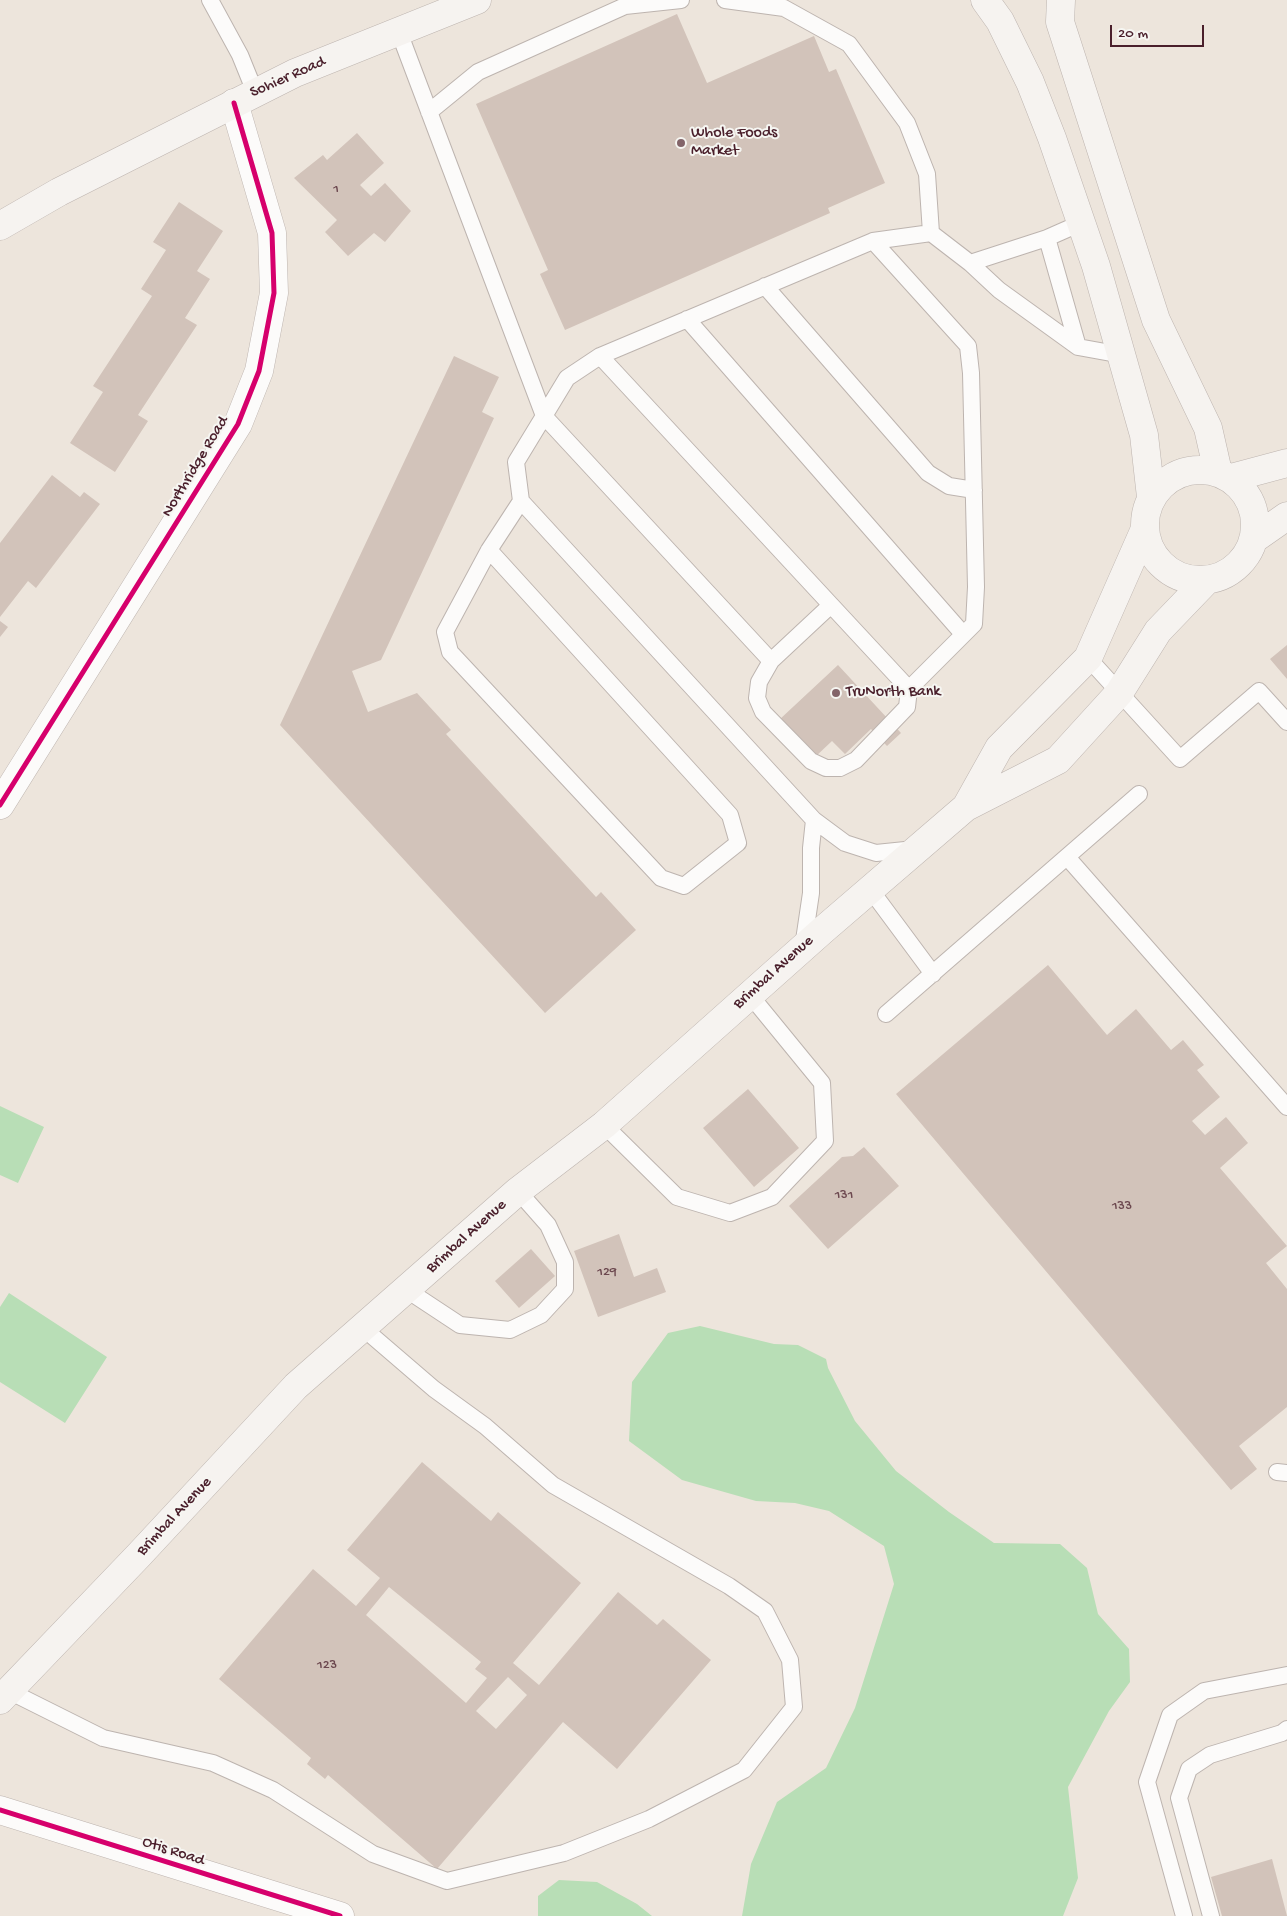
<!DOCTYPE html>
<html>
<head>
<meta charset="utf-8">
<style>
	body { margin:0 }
	#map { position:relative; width:1287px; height:1916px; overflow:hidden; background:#ede5dc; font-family:"Gochi Hand",sans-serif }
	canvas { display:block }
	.scale { position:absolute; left:1110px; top:25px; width:94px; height:22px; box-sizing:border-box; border:2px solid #4a1f2b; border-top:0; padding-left:6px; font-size:15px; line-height:18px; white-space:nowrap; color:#4a1f2b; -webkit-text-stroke:4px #f6f6f2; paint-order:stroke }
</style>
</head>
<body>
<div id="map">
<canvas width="1287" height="1916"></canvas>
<div class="scale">20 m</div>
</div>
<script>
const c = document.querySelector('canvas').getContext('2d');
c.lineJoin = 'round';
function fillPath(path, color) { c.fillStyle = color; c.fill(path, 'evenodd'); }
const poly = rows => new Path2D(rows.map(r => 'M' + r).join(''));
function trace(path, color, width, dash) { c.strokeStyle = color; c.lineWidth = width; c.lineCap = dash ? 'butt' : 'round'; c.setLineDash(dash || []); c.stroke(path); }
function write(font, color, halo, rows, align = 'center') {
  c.font = font + ' "Gochi Hand",sans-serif'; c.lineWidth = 4; c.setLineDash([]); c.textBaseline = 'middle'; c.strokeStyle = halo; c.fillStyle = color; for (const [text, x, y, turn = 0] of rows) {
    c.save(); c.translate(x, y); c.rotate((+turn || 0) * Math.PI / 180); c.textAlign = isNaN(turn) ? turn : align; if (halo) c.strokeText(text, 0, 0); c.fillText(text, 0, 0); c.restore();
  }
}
const green = poly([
	[0,1106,44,1127,18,1183,0,1175],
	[9,1293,107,1357,65,1423,0,1382,0,1307],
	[700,1326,774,1344,798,1345,826,1359,828,1368,855,1421,896,1471,949,1512,994,1543,1060,1544,1087,1568,1098,1614,1129,1649,1130,1682,1109,1711,1068,1787,1078,1878,1063,1916,742,1916,751,1864,777,1802,826,1768,855,1708,894,1584,884,1546,829,1511,795,1503,756,1501,682,1480,629,1441,632,1382,668,1333],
	[559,1880,597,1882,637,1904,652,1916,538,1916,538,1896]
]);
const building = poly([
	[677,14,707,83,814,36,829,72,836,69,885,183,828,208,830,213,565,330,540,274,548,270,476,104],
	[357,133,384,163,360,185,371,196,385,183,411,211,385,242,374,233,348,256,325,232,337,220,294,178,323,155,327,160],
	[179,202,223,231,197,271,210,279,185,318,197,325,138,415,148,421,115,472,70,443,103,392,93,386,152,296,141,289,166,250,153,242],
	[454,356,499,377,482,412,494,418,381,660,352,671,368,712,417,693,451,730,446,734,596,897,601,892,636,930,545,1013,280,725],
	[52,475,80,497,84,492,100,504,36,588,28,581,0,617,0,543],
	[0,621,8,627,0,637],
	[1287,645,1287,679,1270,659],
	[838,665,901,733,887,746,871,729,845,754,832,741,814,758,779,720],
	[1048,965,1107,1035,1136,1009,1171,1050,1183,1040,1204,1065,1197,1070,1220,1097,1192,1121,1205,1135,1226,1117,1248,1143,1220,1168,1287,1246,1266,1263,1287,1289,1287,1407,1239,1446,1257,1469,1231,1490,896,1094],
	[748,1089,799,1148,754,1187,703,1128],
	[864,1147,899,1186,828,1249,789,1206,842,1157,853,1156],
	[619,1234,634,1277,657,1268,666,1292,598,1317,574,1251],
	[531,1249,555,1276,519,1308,495,1281],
	[422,1462,491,1521,498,1512,581,1583,513,1663,539,1685,618,1592,657,1625,663,1619,711,1660,617,1769,563,1722,437,1869,328,1775,325,1779,307,1764,311,1758,219,1679,313,1569,356,1606,380,1578,347,1550],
	[389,1587,481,1662,475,1669,487,1678,466,1703,366,1615],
	[508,1677,527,1695,496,1729,476,1711],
	[1272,1859,1287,1916,1222,1916,1211,1877]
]);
const lane = poly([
	[210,0,240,55,255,92],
	[725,0,784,8,849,44,907,123,927,174,931,233],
	[399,32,544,416,516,462,521,501,814,820,845,843,876,853,915,849],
	[429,112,478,72,625,6,681,0],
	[1047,238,1078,347],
	[873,241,968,346,971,373,976,587,974,624,909,689,831,605,771,661,759,682,757,698,763,712,811,761,826,768,840,768,856,760,907,707,909,689],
	[970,263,1047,238,1081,223],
	[765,286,928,473,949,486,974,490],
	[687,319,963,634],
	[600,356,831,605],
	[489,550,730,815,738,843,684,886,661,878,450,652,445,632,489,550,521,501],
	[1088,658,1180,759,1259,691,1287,722],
	[771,661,544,416,567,378,600,356,873,241,931,233,970,263,999,290,1078,347,1122,355],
	[1067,857,1287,1107],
	[870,889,933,974],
	[803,947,811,893,811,848,814,820],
	[886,1014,1139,794],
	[604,1125,677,1197,730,1213,772,1197,825,1141,822,1083,750,995],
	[407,1290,460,1325,510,1330,541,1315,565,1289,565,1262,548,1225,518,1191],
	[1277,1472,1287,1473],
	[9,1691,103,1738,213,1763,273,1790,373,1854,447,1881,564,1853,649,1819,744,1770,794,1707,790,1660,765,1611,729,1586,553,1485,485,1426,434,1389,363,1328],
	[1184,1916,1147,1782,1170,1715,1204,1691,1287,1675],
	[1211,1916,1179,1798,1189,1769,1210,1755,1282,1733,1287,1729]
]);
const street = poly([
	[0,805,238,424,259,371,274,293,272,233,234,103],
	[0,1810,340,1916]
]);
const secondary = poly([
	[985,0,1000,21,1030,82,1052,138,1096,266,1144,435,1151,497],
	[1061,0,1060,22,1156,320,1208,428,1218,472],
	[0,226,59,192,295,73,477,0],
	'1145 525a55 55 0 1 1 110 0a55 55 0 1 1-110 0Z',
	[1231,478,1287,463],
	[1254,539,1287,516],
	[966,807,999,748,1088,658,1144,531],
	[0,1700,139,1555,296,1386,518,1191,604,1125,823,930,966,807,1058,760,1119,693,1158,631,1207,580]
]);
const cycleway = poly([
	[0,805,238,424,259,371,274,293,272,233,234,103],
	[0,1810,340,1916]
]);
const markers = [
	[681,143,5,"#836469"],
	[836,693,5,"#836469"]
];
const numberNames = [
	["1",336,190],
	["131",844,1196],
	["133",1122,1207],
	["129",607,1273],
	["123",327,1666]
];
const streetNames = [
	["Sohier Road",288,78,-24],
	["Northridge Road",196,467,-59],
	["Brimbal Avenue",774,973,-42],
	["Brimbal Avenue",467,1237,-42],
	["Brimbal Avenue",175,1517,-47],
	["Otis Road",173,1852,18]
];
const poiNames = [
	["Whole Foods",691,134],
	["Market",691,152],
	["TruNorth Bank",846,693]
];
fillPath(green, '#b8deb6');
fillPath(building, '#d2c3ba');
trace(lane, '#bdb4af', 18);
trace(street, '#bdb4af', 29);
trace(secondary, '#bdb4af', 29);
trace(lane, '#fcfbfa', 16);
trace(street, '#fcfbfa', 28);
trace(secondary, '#f6f3f0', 28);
trace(cycleway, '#d6006c', 5);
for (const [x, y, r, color] of markers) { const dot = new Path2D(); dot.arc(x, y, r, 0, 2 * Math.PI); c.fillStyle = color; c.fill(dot); trace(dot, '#f6f6f2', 2); }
write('14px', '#6c484f', null, numberNames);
write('16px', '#4a1f2b', '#f6f6f2', streetNames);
write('16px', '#4a1f2b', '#f6f6f2', poiNames, 'left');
</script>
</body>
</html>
